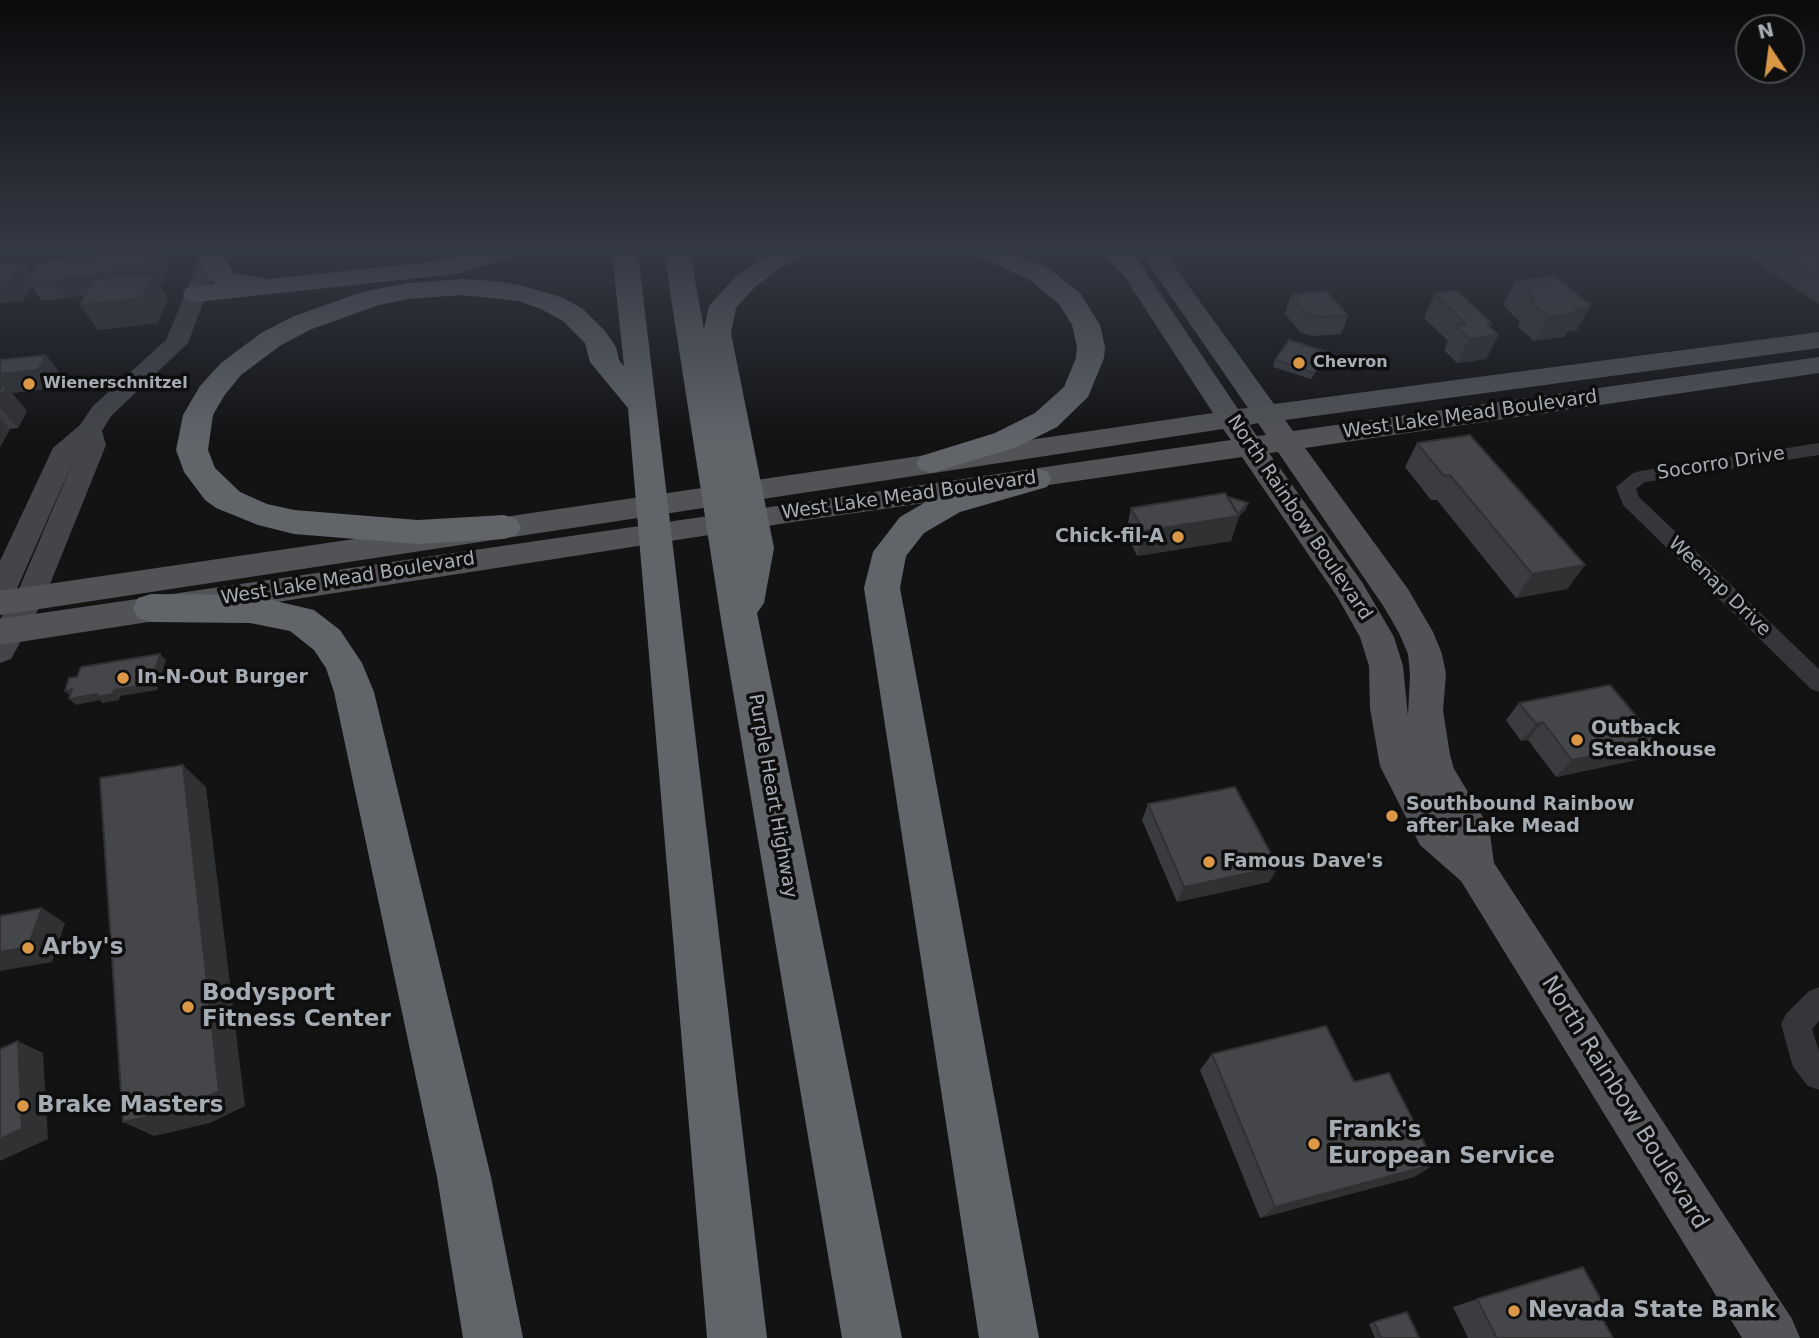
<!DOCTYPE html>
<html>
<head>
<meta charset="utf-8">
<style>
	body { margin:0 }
	#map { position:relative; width:1819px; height:1338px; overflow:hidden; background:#131314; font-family:"DejaVu Sans",sans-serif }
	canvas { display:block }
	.north { position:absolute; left:1735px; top:14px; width:70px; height:70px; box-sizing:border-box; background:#0e0e0f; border:2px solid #4b4d51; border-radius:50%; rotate:347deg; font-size:19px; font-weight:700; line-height:28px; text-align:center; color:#a6acb3 }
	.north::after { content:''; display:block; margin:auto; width:24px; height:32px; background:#da9846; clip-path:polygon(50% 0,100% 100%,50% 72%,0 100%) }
</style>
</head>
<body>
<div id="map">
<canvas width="1819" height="1338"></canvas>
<div class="north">N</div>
</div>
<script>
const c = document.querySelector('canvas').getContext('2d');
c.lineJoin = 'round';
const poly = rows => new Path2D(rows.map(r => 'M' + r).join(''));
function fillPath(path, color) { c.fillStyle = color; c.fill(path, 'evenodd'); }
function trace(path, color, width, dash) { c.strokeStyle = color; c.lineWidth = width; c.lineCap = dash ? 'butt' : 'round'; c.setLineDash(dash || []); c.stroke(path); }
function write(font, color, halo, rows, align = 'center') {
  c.font = font + ' "DejaVu Sans",sans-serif'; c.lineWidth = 7; c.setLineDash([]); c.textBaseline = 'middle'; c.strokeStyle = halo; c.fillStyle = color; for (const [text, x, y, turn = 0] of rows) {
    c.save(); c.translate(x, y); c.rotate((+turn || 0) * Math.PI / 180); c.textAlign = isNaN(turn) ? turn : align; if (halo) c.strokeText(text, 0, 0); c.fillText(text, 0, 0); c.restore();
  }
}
const street = poly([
	[1819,443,1819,455,1645,482,1636,489,1639,497,1819,669,1819,692,1811,689,1623,505,1616,487,1633,473,1640,471,1819,443],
	[1819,987,1819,1021,1812,1029,1819,1051,1819,1090,1808,1086,1793,1067,1781,1024,1786,1014,1809,991,1819,987]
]);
const secondary = poly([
	[202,253,222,253,188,343,111,416,102,431,106,445,44,599,11,659,0,663,0,619,16,596,74,459,15,593,10,601,0,604,0,561,53,448,80,425,93,406,166,340,202,253]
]);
const primary = poly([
	[1109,253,1133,253,1238,409,1248,408,1141,253,1165,253,1274,404,1819,332,1819,348,1285,420,1293,431,1819,357,1819,373,1305,448,1408,589,1433,632,1442,654,1446,674,1443,710,1450,755,1454,769,1489,827,1494,863,1792,1319,1800,1338,1742,1338,1461,881,1420,845,1380,766,1370,708,1369,666,1360,637,1338,598,1242,457,793,522,0,645,0,619,1231,440,1223,429,0,615,0,591,1213,413,1109,253],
	[1258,423,1266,435,1257,436,1249,425,1258,423],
	[1278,452,1384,607,1399,633,1408,654,1410,674,1408,716,1403,666,1394,637,1362,582,1269,453,1278,452]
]);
const highway = poly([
	[201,253,221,253,234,273,268,279,421,263,473,253,513,253,509,258,456,274,196,302,186,300,183,294,186,288,215,284,207,275,198,257,201,253],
	[612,253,638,253,767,1338,707,1338,628,408,590,362,585,343,563,321,541,309,519,301,461,295,408,299,379,305,312,329,281,345,241,375,224,396,213,415,208,450,215,468,240,492,267,504,294,510,418,520,504,515,516,519,521,527,516,535,504,539,418,544,294,534,258,525,216,508,205,500,184,472,176,450,183,415,200,386,221,363,261,333,292,317,362,292,408,283,461,279,495,281,524,286,561,297,583,309,606,332,616,347,619,360,624,366,612,253],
	[664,253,690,253,704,329,709,306,736,276,771,253,805,253,801,258,779,269,754,288,736,308,731,333,774,548,764,603,757,613,902,1338,842,1338,722,626,664,253],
	[977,253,1012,253,1047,267,1080,293,1100,325,1105,347,1104,358,1088,397,1057,427,1017,447,932,473,921,470,916,463,921,456,995,433,1035,413,1064,387,1076,358,1077,347,1072,325,1059,304,1029,279,981,258,977,253],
	[1102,253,1130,253,1148,272,1144,278,1135,280,1126,278,1102,253],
	[1035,468,1047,471,1051,479,1047,487,960,512,924,533,906,556,900,588,1039,1338,979,1338,864,588,873,552,900,517,936,496,1035,468],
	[151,594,250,595,314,610,340,630,362,663,374,692,491,1177,523,1338,463,1338,437,1177,334,692,326,668,314,650,290,631,250,623,151,622,138,618,133,608,138,598,151,594]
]);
const wall = poly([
	[111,253,161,253,168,265,162,283,159,284,168,298,157,323,98,330,86,295,81,296,80,295,76,297,68,298,67,297,63,299,41,300,32,287,23,301,0,303,0,264,23,263,32,274],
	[1744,253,1819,253,1819,304],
	[1515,281,1577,330,1567,332,1564,337,1534,341,1518,327,1520,322,1503,305],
	[1435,293,1490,327,1498,335,1486,359,1457,363,1444,350,1448,341,1424,318],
	[1291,295,1348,316,1341,334,1312,336,1300,332,1285,314],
	[1327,352,1325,359,1311,379,1273,367,1275,360],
	[0,360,60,373,52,388,12,393,27,411,18,428,10,429,0,447],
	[1417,443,1585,565,1567,589,1516,598,1437,500,1431,500,1405,467],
	[1228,497,1246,509,1239,516,1231,541,1137,556,1126,533,1131,508],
	[1519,703,1641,759,1556,777,1528,740,1521,741,1506,720],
	[1148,804,1278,867,1269,882,1177,902,1142,820],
	[1212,1054,1354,1082,1435,1164,1414,1177,1260,1218,1200,1070],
	[1477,1299,1598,1311,1613,1338,1468,1338,1453,1307],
	[1407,1312,1419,1338,1375,1338,1369,1324]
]);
const shadedWall = poly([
	[0,253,14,253,0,255],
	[155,253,161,253,168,265,162,283,159,284,168,298,157,323,98,330,80,305,148,286,81,296,80,295,76,297,68,298,67,297,63,299,50,280,57,277],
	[23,263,36,281,28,282,32,287,23,301,0,303,0,283],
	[1591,306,1577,330,1567,332,1564,337,1534,341,1548,317,1574,309],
	[1487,324,1492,324,1485,337,1498,335,1486,359,1457,363,1469,339],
	[1327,352,1325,359,1311,379,1314,373],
	[46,355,60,373,52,388,12,393,27,411,18,428,0,408,0,374],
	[0,418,10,429,0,447],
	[1248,503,1246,509,1239,516,1231,541,1137,556,1144,531,1237,514],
	[1585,565,1567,589,1516,598,1532,574],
	[160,654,166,660,157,690,120,696,119,700,102,703,100,700,76,705,69,699,114,690],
	[72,689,71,697,65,691],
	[1543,722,1528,740,1521,741,1536,724],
	[1658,742,1641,759,1556,777,1572,760],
	[183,765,206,787,245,1106,210,1123,154,1136,123,1122],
	[1278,867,1269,882,1177,902,1184,887],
	[42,908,65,923,52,962,0,971,0,952],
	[18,1041,43,1053,48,1139,0,1161,0,1139],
	[1435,1164,1414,1177,1260,1218,1275,1207]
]);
const building = poly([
	[111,253,155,253,150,265,69,278,70,275,63,279,55,280,57,277,50,280,28,282,37,263,111,253],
	[1783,253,1819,253,1819,277,1783,253],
	[2,263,23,263,9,282,0,283,0,264,2,263],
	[153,274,142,298,80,305,94,280,153,274],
	[1555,276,1591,306,1574,309,1578,312,1548,317,1531,302,1535,302,1534,299,1515,281,1555,276],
	[1456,290,1492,324,1487,324,1498,335,1469,339,1455,325,1466,324,1435,293,1456,290],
	[1326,291,1348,316,1318,317,1306,313,1291,295,1326,291],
	[1289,340,1327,352,1314,373,1275,360,1289,340],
	[46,355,38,370,0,374,0,360,46,355],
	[7,386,0,398,0,387,7,386],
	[1470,435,1585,565,1532,574,1450,475,1444,476,1417,443,1470,435],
	[1225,493,1239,516,1144,531,1131,508,1225,493],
	[1228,497,1248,503,1238,514,1228,497],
	[160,654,151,684,114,690,113,694,96,697,97,694,69,699,72,689,65,691,69,678,77,677,81,667,160,654],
	[1610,685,1658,742,1572,760,1543,722,1536,724,1519,703,1610,685],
	[183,765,219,1091,182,1109,123,1122,100,778,183,765],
	[1235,787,1278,867,1184,887,1148,804,1235,787],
	[42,908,28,947,0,952,0,916,42,908],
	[1326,1026,1354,1082,1389,1073,1435,1164,1275,1207,1212,1054,1326,1026],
	[18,1041,22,1129,0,1139,0,1049,18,1041],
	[1583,1267,1606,1309,1598,1311,1613,1338,1497,1338,1477,1299,1583,1267],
	[1407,1312,1419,1338,1381,1338,1374,1322,1407,1312]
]);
const markers = [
	[1299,363,7,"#da9846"],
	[29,384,7,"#da9846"],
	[1178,537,7,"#da9846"],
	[123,678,7,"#da9846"],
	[1577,740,7,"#da9846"],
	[1392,816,7,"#da9846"],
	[1209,862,7,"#da9846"],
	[28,948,7,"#da9846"],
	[188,1007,7,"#da9846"],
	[23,1106,7,"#da9846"],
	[1314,1144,7,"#da9846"],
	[1514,1311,7,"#da9846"]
];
const farPoinames = [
	["Chevron",1313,363],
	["Wienerschnitzel",43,384]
];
const streetNames = [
	["West Lake Mead Boulevard",1470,415,-8],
	["Socorro Drive",1721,464,-9],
	["West Lake Mead Boulevard",909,496,-8],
	["North Rainbow Boulevard",1299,518,56],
	["West Lake Mead Boulevard",348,579,-9],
	["Weenap Drive",1719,587,44],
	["Purple Heart Highway",772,796,80]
];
const poiNames = [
	["Chick-fil-A",1164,537,"right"],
	["In-N-Out Burger",137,678],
	["Outback",1591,729],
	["Steakhouse",1591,751],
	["Southbound Rainbow",1406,805],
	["after Lake Mead",1406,827],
	["Famous Dave's",1223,862]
];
const nearPoinames = [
	["Arby's",42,948],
	["Bodysport",202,994],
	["Fitness Center",202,1020],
	["Brake Masters",37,1106],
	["Frank's",1328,1131],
	["European Service",1328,1157],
	["Nevada State Bank",1528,1311]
];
const nearStreetnames = [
	["North Rainbow Boulevard",1624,1103,58]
];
fillPath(street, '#353639');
fillPath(secondary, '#434549');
fillPath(primary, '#515357');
fillPath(highway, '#616469');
fillPath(wall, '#3b3c3f');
fillPath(shadedWall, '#303133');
fillPath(building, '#454649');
trace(building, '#303133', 2);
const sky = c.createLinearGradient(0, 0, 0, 440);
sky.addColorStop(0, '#0a0a0b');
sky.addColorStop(0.57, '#333945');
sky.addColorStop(1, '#33394500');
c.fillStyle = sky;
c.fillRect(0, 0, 1819, 440);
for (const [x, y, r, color] of markers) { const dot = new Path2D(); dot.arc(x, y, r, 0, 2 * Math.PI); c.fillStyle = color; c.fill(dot); trace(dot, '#0e0e0f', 2.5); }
write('bold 16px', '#a6acb3', '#0e0e0f', farPoinames, 'left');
write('19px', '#a6acb3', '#0e0e0f', streetNames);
write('bold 19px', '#a6acb3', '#0e0e0f', poiNames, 'left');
write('bold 23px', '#a6acb3', '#0e0e0f', nearPoinames, 'left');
write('23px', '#a6acb3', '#0e0e0f', nearStreetnames);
</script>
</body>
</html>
